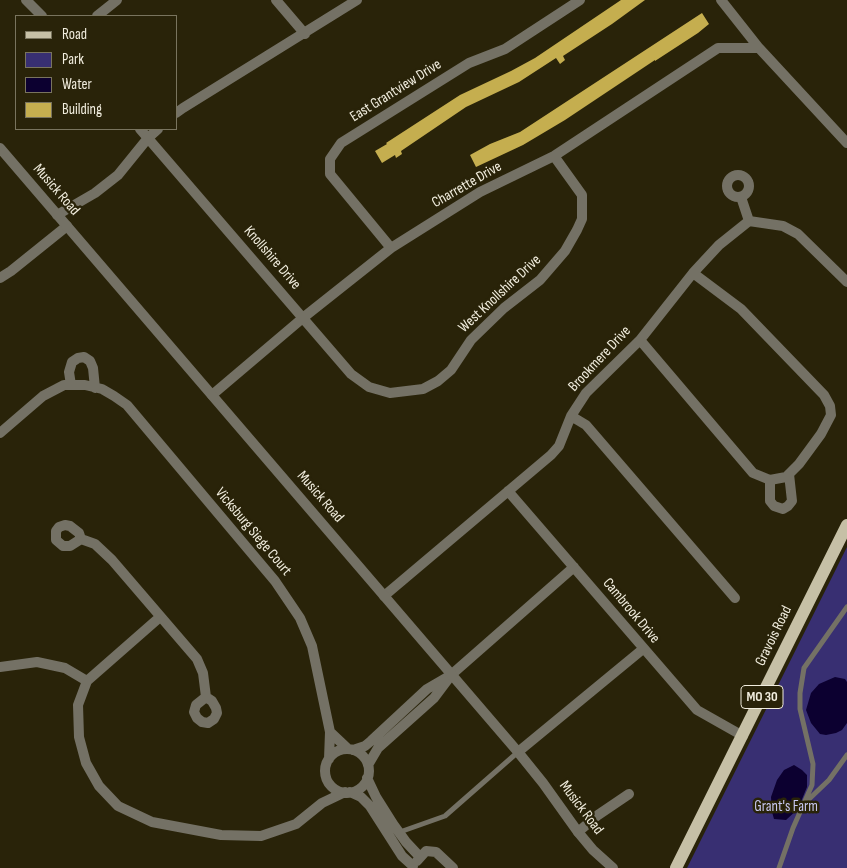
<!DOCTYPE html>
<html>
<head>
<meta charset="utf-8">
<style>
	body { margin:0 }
	#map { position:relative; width:847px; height:868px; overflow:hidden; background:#292309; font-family:"Sofia Sans Condensed",sans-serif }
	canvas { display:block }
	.legend { position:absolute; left:15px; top:15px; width:162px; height:115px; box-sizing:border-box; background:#292309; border:1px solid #79745e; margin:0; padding:6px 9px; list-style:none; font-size:15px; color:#f1edde }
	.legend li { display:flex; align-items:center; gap:10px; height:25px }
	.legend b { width:25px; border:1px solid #79745e }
</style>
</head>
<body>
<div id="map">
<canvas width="847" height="868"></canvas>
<ul class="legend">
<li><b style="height:6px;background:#c6c0a6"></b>Road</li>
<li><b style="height:14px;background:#382f72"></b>Park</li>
<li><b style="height:14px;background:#0c0030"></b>Water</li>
<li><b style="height:14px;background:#c5ae4f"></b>Building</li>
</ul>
</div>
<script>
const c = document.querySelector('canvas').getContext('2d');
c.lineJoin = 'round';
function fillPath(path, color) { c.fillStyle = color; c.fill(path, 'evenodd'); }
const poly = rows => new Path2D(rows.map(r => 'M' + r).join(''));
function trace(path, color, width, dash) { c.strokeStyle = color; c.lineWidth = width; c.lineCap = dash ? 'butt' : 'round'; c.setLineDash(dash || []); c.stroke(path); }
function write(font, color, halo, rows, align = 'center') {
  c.font = font + ' "Sofia Sans Condensed",sans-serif'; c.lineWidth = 5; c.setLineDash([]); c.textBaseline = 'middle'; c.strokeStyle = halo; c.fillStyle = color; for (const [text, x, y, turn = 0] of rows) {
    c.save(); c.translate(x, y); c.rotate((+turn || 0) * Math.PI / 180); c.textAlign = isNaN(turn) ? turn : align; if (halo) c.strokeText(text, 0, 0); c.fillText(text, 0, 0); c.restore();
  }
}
const green = poly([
	[847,547,847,868,687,868]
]);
const water = poly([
	[835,677,845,679,847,682,847,723,842,730,836,733,826,735,820,734,811,723,806,710,811,693,819,684],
	[794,765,802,770,807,775,807,787,798,809,786,820,774,819,772,812,771,797,777,780,784,770]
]);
const building = poly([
	[621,0,645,0,612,24,563,56,565,60,560,64,556,58,519,82,466,107,401,151,402,154,396,158,395,155,382,163,375,151,387,144,386,143,460,95,511,71,535,58],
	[702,13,709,24,698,33,655,61,655,60,565,120,523,145,476,167,470,155,490,144,520,132]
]);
const service = poly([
	[806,802,829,780,847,755],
	[397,833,445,816,518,752],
	[779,868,793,828,812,785,813,764,800,709,800,693,804,668,847,607]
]);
const minor = poly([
	[26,0,42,16],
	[276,0,305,34],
	[721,0,759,48,847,143],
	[97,16,117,0],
	[176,113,183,108,357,0],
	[140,129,351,374,369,387,390,393,423,389,438,381,451,370,471,340,504,308,540,280,565,251,577,230,582,219,582,195,554,156],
	'727 186a11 11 0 1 1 22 0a11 11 0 1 1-22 0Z',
	[741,197,749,221],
	[57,215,95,193,118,175,148,138,158,129],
	[391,248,330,174,330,159,341,143,469,63,505,49,580,0],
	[0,278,11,271,67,226],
	[640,340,753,473,770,480,786,477,799,464,821,434,831,415,830,406,824,395,741,309,693,273],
	[71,385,69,372,72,362,78,358,84,357,90,361,93,368,95,388],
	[212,395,304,317,391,248,480,192,554,156,718,48,759,48],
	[571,416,586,425,735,598],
	[0,433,43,396,64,385,85,385,102,389,114,396,127,405,275,581,300,618,312,646,330,732,329,759],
	[770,480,770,501,774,506,783,509,788,506,792,501,789,474],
	[508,491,697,710,743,736],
	[81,539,79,533,70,526,65,525,59,527,56,531,56,540,63,546,70,546,81,539,95,544,112,560,197,659,203,673,206,697,212,701,216,708,217,713,214,719,208,723,202,722,197,718,194,712,196,705,206,697],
	[384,596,551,455,559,446,571,416,586,393,640,340,693,273,719,245,749,221,783,226,798,234,847,282],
	[160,617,87,681,78,705,79,737,86,763,99,786,118,806,152,822,221,835,261,836,296,824,322,803,345,792],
	[0,667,37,662,65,668,87,681],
	[330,732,348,749],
	'325 771a22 22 0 1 1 44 0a22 22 0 1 1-44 0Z',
	[353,750,365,746,371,741,427,689,451,675,574,567],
	[518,752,643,649],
	[368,765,378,748,434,698,449,678],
	[367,778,376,797,393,824,406,842,420,857],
	[350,792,361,797,370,806,402,856,413,866],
	[578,832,598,815,629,794],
	[417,861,426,851,436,852,453,868]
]);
const tertiary = poly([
	[0,148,518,752,543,783,578,832,593,850,613,868]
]);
const primary = poly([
	[676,868,847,525]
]);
const shields = [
	[762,697,42]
];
const shieldNames = [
	["MO 30",762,697]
];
const streetNames = [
	["East Grantview Drive",396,91,-32],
	["Charrette Drive",467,185,-30],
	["Musick Road",56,190,49],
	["Knollshire Drive",272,258,49],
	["West Knollshire Drive",500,294,-43],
	["Brookmere Drive",600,359,-47],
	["Musick Road",320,497,49],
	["Vicksburg Siege Court",253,532,50],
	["Cambrook Drive",631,611,50],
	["Gravois Road",774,636,-64],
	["Musick Road",581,808,53]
];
const parkNames = [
	["Grant's Farm",786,807]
];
fillPath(green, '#382f72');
fillPath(water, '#0c0030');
fillPath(building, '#c5ae4f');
trace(service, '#747165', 5);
trace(minor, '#747165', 10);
trace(tertiary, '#747165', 10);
trace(primary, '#c6c0a6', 12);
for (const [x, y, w] of shields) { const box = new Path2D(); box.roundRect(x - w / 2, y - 11.5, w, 23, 4); c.fillStyle = '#292309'; c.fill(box); trace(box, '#f1edde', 1); }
write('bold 14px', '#f1edde', null, shieldNames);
write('15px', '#f1edde', '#292309', streetNames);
write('15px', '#c8c8f2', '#292309', parkNames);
</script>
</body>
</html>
